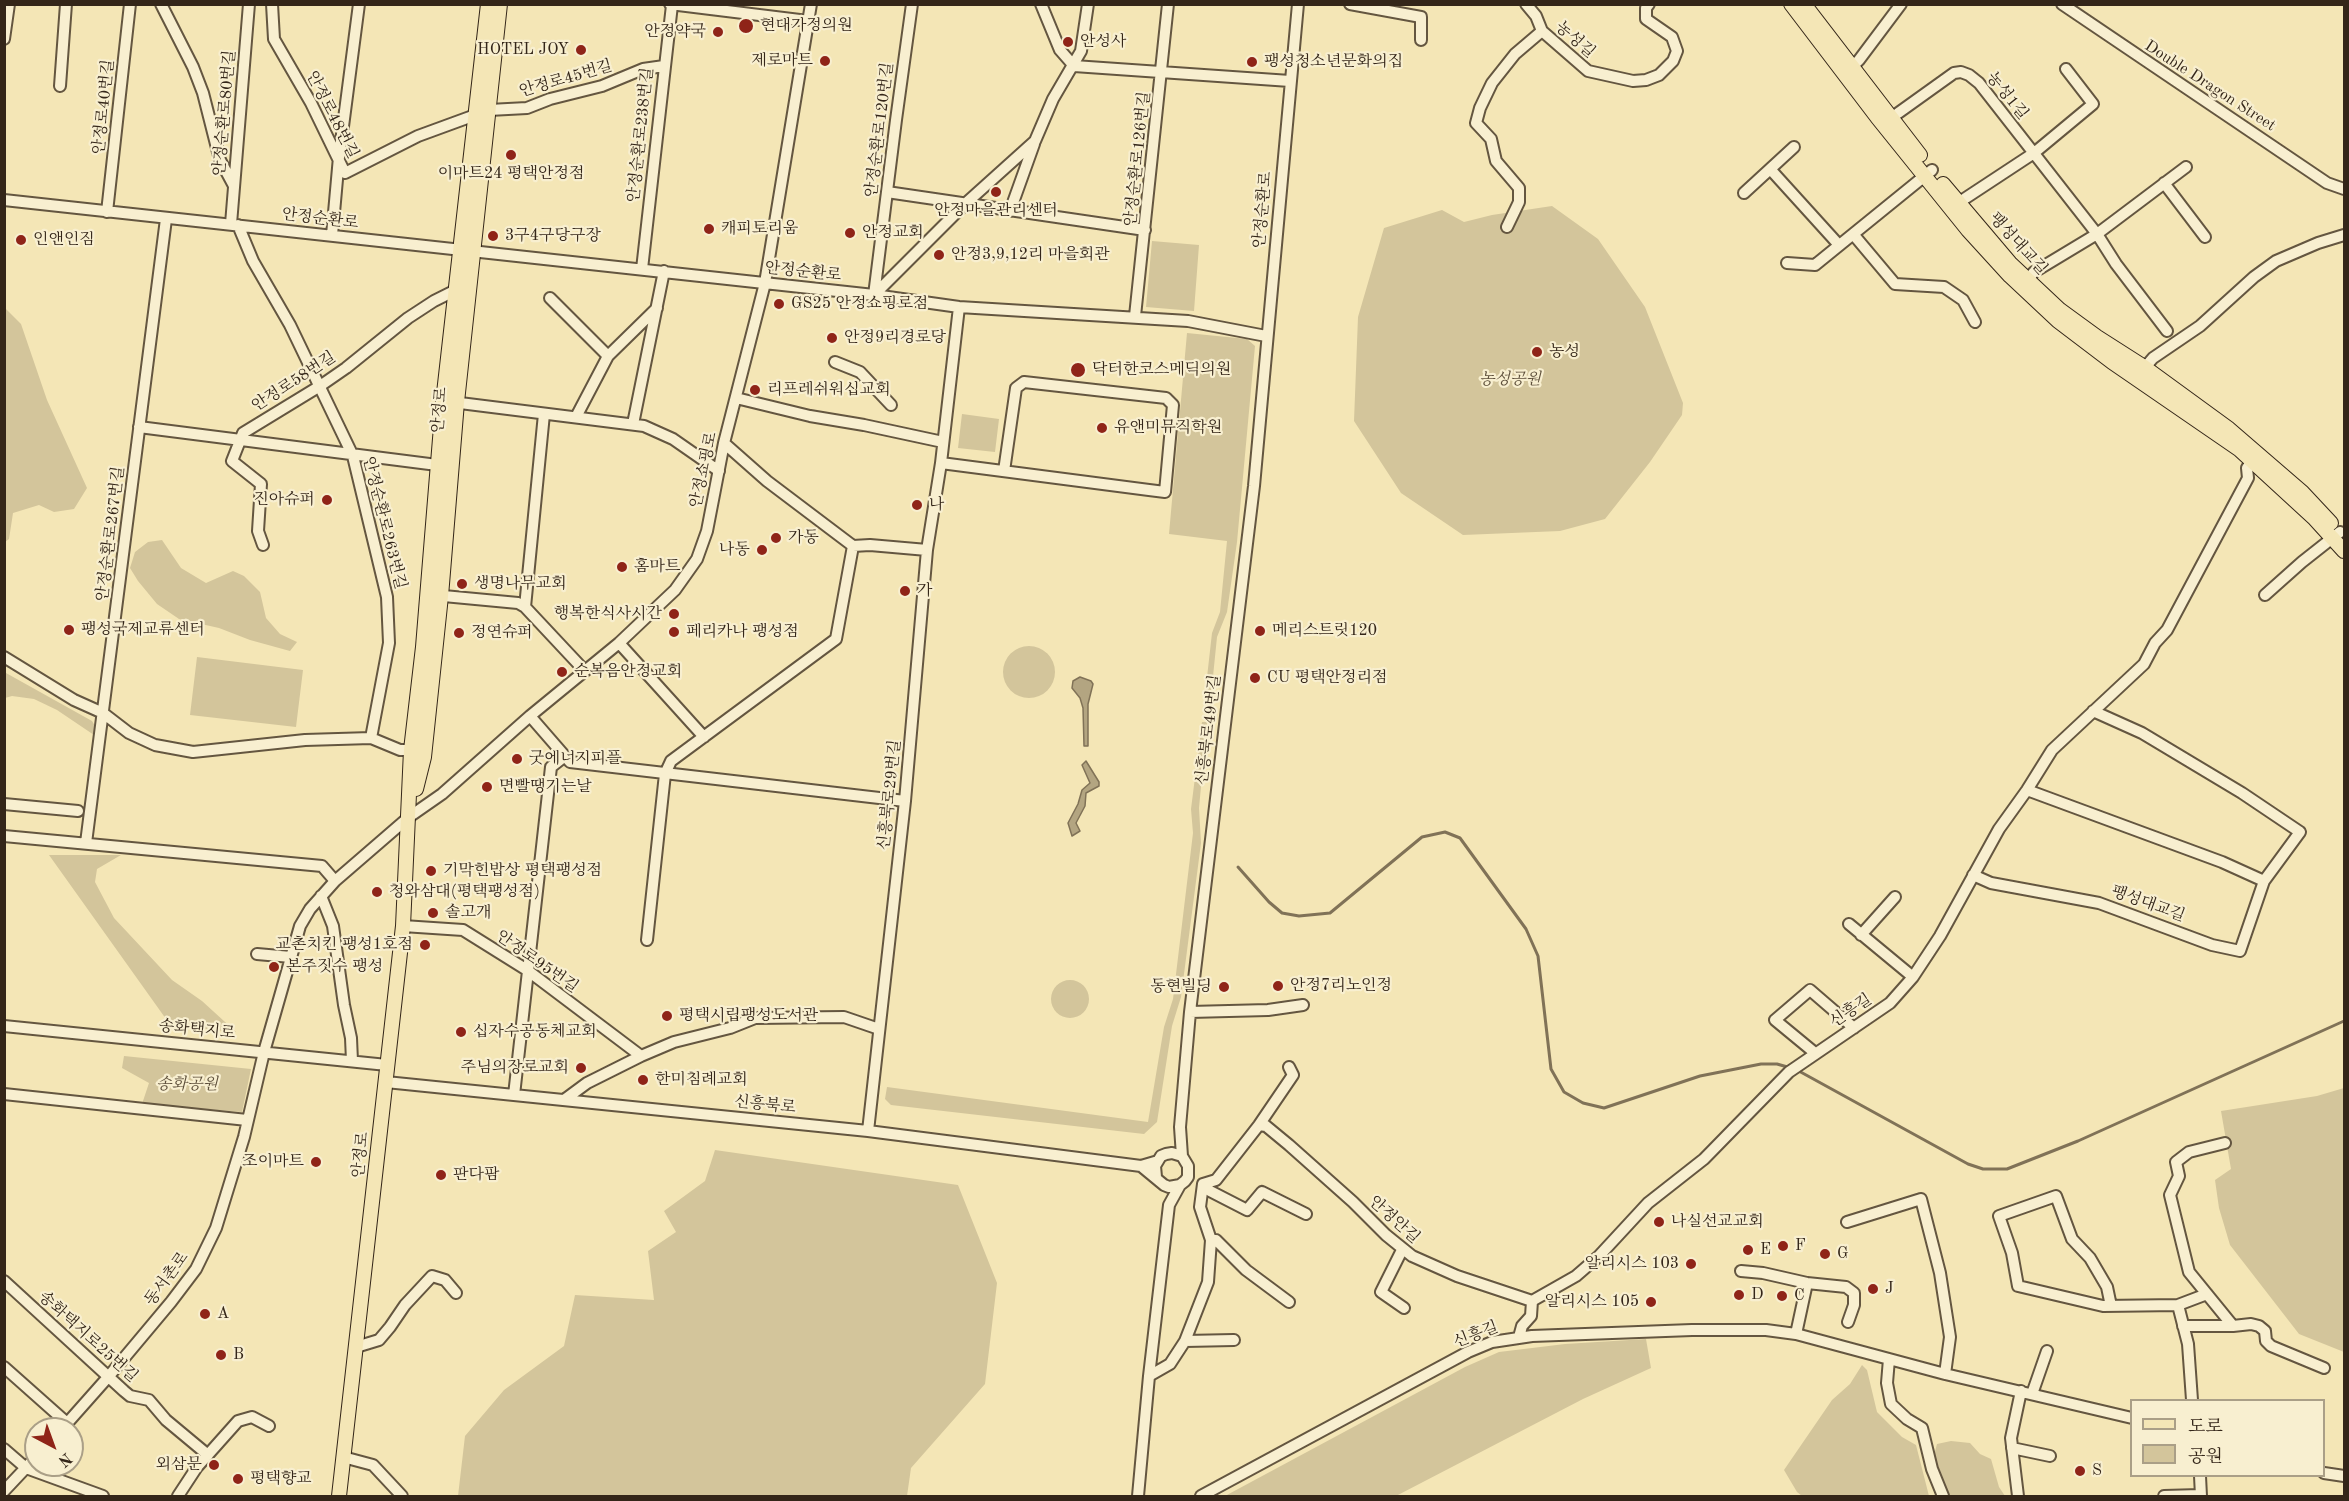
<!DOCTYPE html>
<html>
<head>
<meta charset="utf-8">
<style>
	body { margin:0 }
	#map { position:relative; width:2349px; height:1501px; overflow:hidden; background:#f4e6b6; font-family:"Old Standard TT","Noto Serif KR",serif }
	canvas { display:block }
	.frame { position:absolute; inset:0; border:6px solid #342619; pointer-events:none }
	.legend { position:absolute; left:2130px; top:1399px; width:195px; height:78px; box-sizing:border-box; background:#f8efd0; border:2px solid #aa9f87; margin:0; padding:8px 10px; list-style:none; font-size:18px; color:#342619 }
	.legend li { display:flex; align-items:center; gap:12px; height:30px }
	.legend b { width:30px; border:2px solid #aa9f87 }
	.north { position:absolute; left:24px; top:1417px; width:60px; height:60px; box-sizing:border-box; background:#f8efd0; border:2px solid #aa9f87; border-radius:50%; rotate:139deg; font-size:16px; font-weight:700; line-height:24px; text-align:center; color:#342619 }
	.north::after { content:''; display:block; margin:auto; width:21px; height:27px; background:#8f2418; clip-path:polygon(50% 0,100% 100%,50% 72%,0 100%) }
</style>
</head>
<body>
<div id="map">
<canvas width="2349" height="1501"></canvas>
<div class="frame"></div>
<ul class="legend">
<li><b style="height:8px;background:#f4e6b6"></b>도로</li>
<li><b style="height:16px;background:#d3c59b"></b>공원</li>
</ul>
<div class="north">N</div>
</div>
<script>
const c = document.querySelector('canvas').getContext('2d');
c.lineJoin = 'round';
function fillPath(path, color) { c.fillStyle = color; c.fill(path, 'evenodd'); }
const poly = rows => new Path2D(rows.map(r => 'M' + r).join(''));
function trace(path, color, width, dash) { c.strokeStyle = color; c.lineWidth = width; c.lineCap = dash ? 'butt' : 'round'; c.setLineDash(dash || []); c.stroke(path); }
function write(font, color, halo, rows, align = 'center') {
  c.font = font + ' "Old Standard TT","Noto Serif KR",serif'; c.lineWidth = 4.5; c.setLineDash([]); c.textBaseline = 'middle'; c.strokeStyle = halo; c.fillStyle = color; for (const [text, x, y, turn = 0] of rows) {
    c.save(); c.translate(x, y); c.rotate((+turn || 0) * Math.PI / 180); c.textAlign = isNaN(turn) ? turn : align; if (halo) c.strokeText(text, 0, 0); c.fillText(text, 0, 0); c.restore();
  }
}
const green = poly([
	[1552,206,1598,239,1645,307,1683,403,1682,415,1650,462,1605,519,1560,531,1463,535,1401,493,1354,421,1358,317,1384,228,1442,210,1464,222,1492,215],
	[1152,241,1199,245,1194,311,1146,307],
	[4,307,21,324,47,400,87,488,74,509,54,512,39,505,13,513,9,539,5,542],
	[1187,333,1247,339,1255,346,1237,542,1227,612,1217,637,1211,696,1205,695,1212,633,1220,612,1227,541,1169,534],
	[962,414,999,419,995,452,958,448],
	[162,540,181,568,206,583,233,571,244,576,260,592,266,618,280,634,297,642,290,651,250,640,219,628,179,619,157,604,138,581,130,568,135,552,148,542],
	'1003 672a26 26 0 1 1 52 0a26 26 0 1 1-52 0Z',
	[197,657,303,670,296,727,190,715],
	[6,673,92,721,95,726,94,735,57,710,34,699,12,696,5,698],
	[1202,722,1207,722,1199,808,1201,843,1181,997,1172,1026,1157,1122,1144,1134,891,1105,885,1099,887,1087,1148,1122,1164,1027,1173,999,1193,833,1191,809],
	[49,855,121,855,97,869,95,882,114,918,172,980,202,1001,236,1032,171,1026],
	'1051 999a19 19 0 1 1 38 0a19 19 0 1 1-38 0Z',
	[124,1056,251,1069,242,1112,142,1104,149,1083,122,1068],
	[2344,1088,2344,1352,2299,1334,2230,1245,2219,1208,2215,1180,2231,1169,2221,1111,2317,1096],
	[715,1150,958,1185,997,1283,985,1384,911,1468,907,1496,458,1496,465,1436,504,1390,564,1346,575,1295,654,1300,648,1251,676,1232,664,1211,705,1181],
	[1646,1339,1651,1368,1583,1399,1396,1496,1225,1496,1465,1367,1499,1352,1565,1344],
	[1862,1365,1867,1370,1877,1412,1902,1437,1916,1445,1929,1496,1802,1496,1797,1492,1784,1470,1832,1400,1850,1384],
	[1951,1441,1970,1443,1980,1454,1991,1459,1999,1487,2005,1496,1950,1496,1933,1459,1937,1444]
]);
const water = poly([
	[1080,677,1091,681,1093,684,1088,704,1088,746,1084,746,1083,708,1080,698,1072,688,1073,681,1080,677],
	[1086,761,1099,782,1099,786,1086,793,1085,806,1076,823,1080,831,1072,836,1068,823,1078,804,1082,790,1090,783,1082,765,1086,761]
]);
const stream = poly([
	[1238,867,1269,902,1282,913,1299,916,1330,913,1422,837,1445,832,1460,838,1526,929,1538,956,1551,1069,1564,1092,1583,1103,1604,1108,1700,1076,1761,1064,1777,1064,1791,1068],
	[1797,1070,1968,1164,1983,1169,2007,1169,2078,1141,2344,1021]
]);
const minor = poly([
	[161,4,193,67,203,93,220,160,234,186],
	[272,4,274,39,311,103,345,173,418,136,489,110,527,108,550,99,602,86,643,69,664,66],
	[670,4,808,21],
	[1041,4,1060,50,1074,66,1290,81],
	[1350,4,1421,17,1421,40],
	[1526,4,1536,16,1542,31],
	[2062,4,2327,183,2344,189],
	[4,39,9,4],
	[1847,72,1859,60,1901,4],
	[60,86,66,4],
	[1887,121,1954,73,1961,72,1969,75,1979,83,2097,234,2116,264,2167,331],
	[1771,170,1839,245],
	[2164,183,2205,237],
	[887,192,1145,230],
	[1744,193,1794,147],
	[4,200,874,295,959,307,1188,321,1266,336],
	[1952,207,2034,153,2093,104,2066,69],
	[1010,211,1034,144],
	[107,212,130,4],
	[231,224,249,4],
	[238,225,253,261,290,325,353,456,387,597,389,643,371,738,400,750,411,750],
	[1507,227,1519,202,1519,188,1496,161,1491,139,1476,123,1480,108,1492,83,1515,54,1542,31,1588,71,1633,81,1646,80,1659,75,1673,61,1677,51,1672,37,1646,19,1646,8,1649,4],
	[1853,234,1895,284,1944,287,1963,300,1975,322],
	[332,235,339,157,359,4],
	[1787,263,1815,265,1932,170],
	[642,269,672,5],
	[2024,284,2034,272,2097,234,2186,167],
	[874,295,965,204,1035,141,1053,99,1081,51,1088,4],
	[874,295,896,120,912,4],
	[550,298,608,356],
	[1135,316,1168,4],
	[835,362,860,372,891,405],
	[2141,372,2153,358,2200,326,2254,277,2276,261,2318,243,2344,235],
	[736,398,810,416,864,425,943,442],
	[452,402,644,426,673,439,719,471],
	[544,414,525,607,584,670],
	[576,417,608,356,657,308],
	[633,424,664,271],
	[139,427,445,466],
	[724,443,767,481,853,546],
	[941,463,1149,490,1165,492,1173,405,1166,398,1024,382,1016,388,1004,471],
	[263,545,258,531,261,484,232,461,243,433,320,386,346,368,408,318,434,301,456,290,460,291],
	[853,546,870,545,927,550],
	[433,595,518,603,525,607],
	[2265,595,2302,562,2340,532],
	[619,643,704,737],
	[4,657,74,700,103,713,129,733,155,745,193,752,305,740,371,738],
	[530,716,570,762,905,801],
	[2027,790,2222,862,2264,881],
	[4,804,78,811],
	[4,836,322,866,335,881],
	[86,843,166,219],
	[1973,875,1991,883,2099,903,2212,945,2240,951,2264,881,2300,832,2242,793,2142,733,2093,711],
	[321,896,333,926,344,1005,351,1038,352,1061],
	[1849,924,1913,977],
	[403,926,463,930,527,970,641,1056],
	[1861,935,1895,897],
	[647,940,665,774,671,761,836,639,853,546],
	[257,954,291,957],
	[1190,1012,1268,1010,1303,1005],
	[4,1026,387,1065],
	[1815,1053,1775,1020,1810,990,1854,1028],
	[386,1082,868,1131,1141,1166,1158,1161],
	[4,1094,247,1120],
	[514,1095,551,767,565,756],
	[564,1100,587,1083,641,1056,674,1042,730,1028,755,1018,844,1017,879,1029],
	[1259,1125,1266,1126,1289,1145,1353,1202,1386,1235,1412,1256,1457,1276,1532,1301],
	[868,1131,905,801,927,550,941,463,959,307],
	[1182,1156,1180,1127,1190,1012,1254,486,1298,4],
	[1141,1166,1164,1185,1169,1187,1180,1185,1185,1181,1188,1177,1188,1166,1182,1156,1172,1153,1166,1154,1161,1156,1155,1166,1156,1177],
	[1203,1184,1210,1191,1247,1210,1262,1192,1306,1214],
	[1847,1222,1921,1199,1940,1273,1950,1337,1945,1374],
	[1211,1240,1216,1240,1246,1270,1289,1302],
	[1402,1250,1381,1292,1404,1308],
	[1741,1271,1763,1273,1807,1283,1846,1287,1854,1293,1854,1305,1848,1322],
	[4,1281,124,1391,130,1396,149,1400,166,1420,208,1455],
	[1532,1301,1576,1276,1599,1256,1648,1203,1704,1159,1789,1072,1890,1003,1913,977,1940,936,1999,829,2027,790,2052,750,2144,664,2155,643,2167,630,2248,478,2247,468,2255,456],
	[2178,1305,2188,1344,2192,1400],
	[2111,1306,2107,1287,2090,1258,2072,1239,2056,1196,1999,1216,2012,1253,2018,1286,2103,1306,2178,1305,2207,1294],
	[2183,1326,2233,1326,2189,1272,2170,1195,2179,1176,2176,1162,2189,1152,2225,1143],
	[2233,1326,2251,1324,2259,1326,2265,1331,2266,1341,2271,1346,2324,1368],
	[1796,1334,1807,1283],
	[1519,1337,1522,1326,1531,1316,1532,1301],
	[1185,1341,1234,1340],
	[356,1347,379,1340,390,1327,405,1305,432,1276,445,1280,456,1293],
	[1889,1359,1887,1383,1891,1404,1907,1419,1922,1428,1932,1469,1943,1496],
	[4,1367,67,1423],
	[1149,1376,1170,1364,1185,1341,1208,1282,1211,1240,1200,1207,1203,1184,1216,1180,1259,1125,1293,1075,1289,1067],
	[2032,1394,2047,1351],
	[62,1429,109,1376,171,1302,196,1269,216,1228,244,1137,264,1052,300,926,310,909,335,881,409,817,442,794,530,716,619,643,675,590,697,559,707,531,724,443,765,283,811,4],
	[2012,1448,2050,1456],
	[4,1449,26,1468,103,1496],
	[343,1457,373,1465,402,1496],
	[2324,1473,2344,1476],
	[2200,1476,2201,1496],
	[4,1491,36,1457],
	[178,1496,197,1467,238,1421,252,1417,269,1426],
	[1138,1496,1149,1376,1169,1205,1180,1185],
	[1201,1496,1468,1352,1492,1342,1532,1336,1692,1330,1766,1330,1796,1334,1945,1374,2132,1418],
	[2018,1496,2011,1438,2021,1391],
	[2164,1496,2200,1495]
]);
const major = poly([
	[1791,4,1877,117,1968,230,2010,276,2058,321,2112,362,2240,450,2314,518,2344,551],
	[1804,4,1920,155],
	[1943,184,2010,263,2060,310,2097,337,2144,367,2229,429,2302,492,2331,523],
	[416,789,424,757,441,596,457,402,500,4],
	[339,1496,403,926,411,750,423,647,443,402,488,4]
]);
const markers = [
	[746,26,8,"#8f2418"],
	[718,32,6,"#8f2418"],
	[1068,42,6,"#8f2418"],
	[581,50,6,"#8f2418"],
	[825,61,6,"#8f2418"],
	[1252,62,6,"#8f2418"],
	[511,155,6,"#8f2418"],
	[996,192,6,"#8f2418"],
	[709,229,6,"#8f2418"],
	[850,233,6,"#8f2418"],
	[493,236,6,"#8f2418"],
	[21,240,6,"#8f2418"],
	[939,255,6,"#8f2418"],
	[779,304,6,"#8f2418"],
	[832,338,6,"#8f2418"],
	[1537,352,6,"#8f2418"],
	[1078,370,8,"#8f2418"],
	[755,390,6,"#8f2418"],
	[1102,428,6,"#8f2418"],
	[327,500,6,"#8f2418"],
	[917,505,6,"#8f2418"],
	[776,538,6,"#8f2418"],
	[762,550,6,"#8f2418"],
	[622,567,6,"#8f2418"],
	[462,584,6,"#8f2418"],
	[905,591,6,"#8f2418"],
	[674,614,6,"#8f2418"],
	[69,630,6,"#8f2418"],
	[1260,631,6,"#8f2418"],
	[674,632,6,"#8f2418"],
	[459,633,6,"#8f2418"],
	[562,672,6,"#8f2418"],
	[1255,678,6,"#8f2418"],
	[517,759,6,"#8f2418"],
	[487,787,6,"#8f2418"],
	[431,871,6,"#8f2418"],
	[377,892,6,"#8f2418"],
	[433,913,6,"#8f2418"],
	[425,945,6,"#8f2418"],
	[274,967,6,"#8f2418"],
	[1278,986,6,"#8f2418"],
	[1224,987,6,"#8f2418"],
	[667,1016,6,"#8f2418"],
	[461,1032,6,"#8f2418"],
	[581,1068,6,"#8f2418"],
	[643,1080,6,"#8f2418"],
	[316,1162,6,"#8f2418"],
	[441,1175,6,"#8f2418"],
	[1659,1222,6,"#8f2418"],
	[1783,1246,6,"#8f2418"],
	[1748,1250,6,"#8f2418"],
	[1825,1254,6,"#8f2418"],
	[1691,1264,6,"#8f2418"],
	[1873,1289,6,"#8f2418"],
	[1739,1295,6,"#8f2418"],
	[1782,1296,6,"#8f2418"],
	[1651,1302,6,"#8f2418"],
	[205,1314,6,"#8f2418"],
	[221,1355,6,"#8f2418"],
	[214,1465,6,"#8f2418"],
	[2080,1471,6,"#8f2418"],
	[238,1479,6,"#8f2418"]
];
const poiNames = [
	["현대가정의원",760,26],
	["안정약국",706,32,"right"],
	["안성사",1080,42],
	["HOTEL JOY",569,50,"right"],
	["제로마트",813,61,"right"],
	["팽성청소년문화의집",1264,62],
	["이마트24 평택안정점",511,174,"center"],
	["안정마을관리센터",996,211,"center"],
	["캐피토리움",721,229],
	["안정교회",862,233],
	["3구4구당구장",505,236],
	["인앤인짐",33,240],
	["안정3,9,12리 마을회관",951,255],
	["GS25 안정쇼핑로점",791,304],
	["안정9리경로당",844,338],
	["농성",1549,352],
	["닥터한코스메딕의원",1092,370],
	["리프레쉬워십교회",767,390],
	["유앤미뮤직학원",1114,428],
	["진아슈퍼",315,500,"right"],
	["나",929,505],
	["가동",788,538],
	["나동",750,550,"right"],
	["홈마트",634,567],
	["생명나무교회",474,584],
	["가",917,591],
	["행복한식사시간",662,614,"right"],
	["팽성국제교류센터",81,630],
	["메리스트릿120",1272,631],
	["페리카나 팽성점",686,632],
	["정연슈퍼",471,633],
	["순복음안정교회",574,672],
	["CU 평택안정리점",1267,678],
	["굿에너지피플",529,759],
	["면빨땡기는날",499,787],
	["기막힌밥상 평택팽성점",443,871],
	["청와삼대(평택팽성점)",389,892],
	["솔고개",445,913],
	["교촌치킨 팽성1호점",413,945,"right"],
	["본주짓수 팽성",286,967],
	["안정7리노인정",1290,986],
	["동현빌딩",1212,987,"right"],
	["평택시립팽성도서관",679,1016],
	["십자수공동체교회",473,1032],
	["주님의장로교회",569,1068,"right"],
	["한미침례교회",655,1080],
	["조이마트",304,1162,"right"],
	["판다팜",453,1175],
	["나실선교교회",1671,1222],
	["F",1795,1246],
	["E",1760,1250],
	["G",1837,1254],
	["알리시스 103",1679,1264,"right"],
	["J",1885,1289],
	["D",1751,1295],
	["C",1794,1296],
	["알리시스 105",1639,1302,"right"],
	["A",217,1314],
	["B",233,1355],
	["외삼문",202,1465,"right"],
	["S",2092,1471],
	["평택향교",250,1479]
];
const streetNames = [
	["농성길",1575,40,41],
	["안정로45번길",566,79,-16],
	["Double Dragon Street",2210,86,33],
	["농성1길",2007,96,51],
	["안정로40번길",104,107,-84],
	["안정순환로80번길",225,113,-85],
	["안정로48번길",332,115,63],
	["안정순환로120번길",880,130,-83],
	["안정순환로238번길",641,135,-84],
	["안정순환로126번길",1138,159,-84],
	["안정순환로",1263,210,-85],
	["안정순환로",320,219,7],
	["팽성대교길",2018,244,48],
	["안정순환로",803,272,6],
	["안정로58번길",294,382,-33],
	["안정로",440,410,-85],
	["안정쇼핑로",704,470,-78],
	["안정순환로263번길",384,523,76],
	["안정순환로267번길",111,534,-83],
	["신흥북로49번길",1209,730,-83],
	["신흥북로29번길",890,795,-84],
	["팽성대교길",2148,904,20],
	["안정로95번길",537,962,35],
	["신흥길",1851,1011,-34],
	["송화택지로",197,1030,6],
	["신흥북로",765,1105,6],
	["안정로",361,1155,-84],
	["안정안길",1394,1220,42],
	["동서촌로",167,1279,-54],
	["신흥길",1476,1335,-21],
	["송화택지로25번길",88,1337,42]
];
const parkNames = [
	["농성공원",1510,380],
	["송화공원",187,1085]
];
fillPath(green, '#d3c59b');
fillPath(water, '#b3a581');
trace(water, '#807257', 1.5);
trace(stream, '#807257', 3);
trace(minor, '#645640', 14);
trace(major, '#342619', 16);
trace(minor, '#f8efd0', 10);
trace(major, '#f4e6b6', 14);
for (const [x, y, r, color] of markers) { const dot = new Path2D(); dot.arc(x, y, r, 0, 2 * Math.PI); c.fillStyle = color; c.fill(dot); trace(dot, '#f8efd0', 2); }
write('16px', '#342619', '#f8efd0', poiNames, 'left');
write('16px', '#342619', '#f8efd0', streetNames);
write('italic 16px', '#5c4e3a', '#f8efd0', parkNames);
</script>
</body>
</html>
